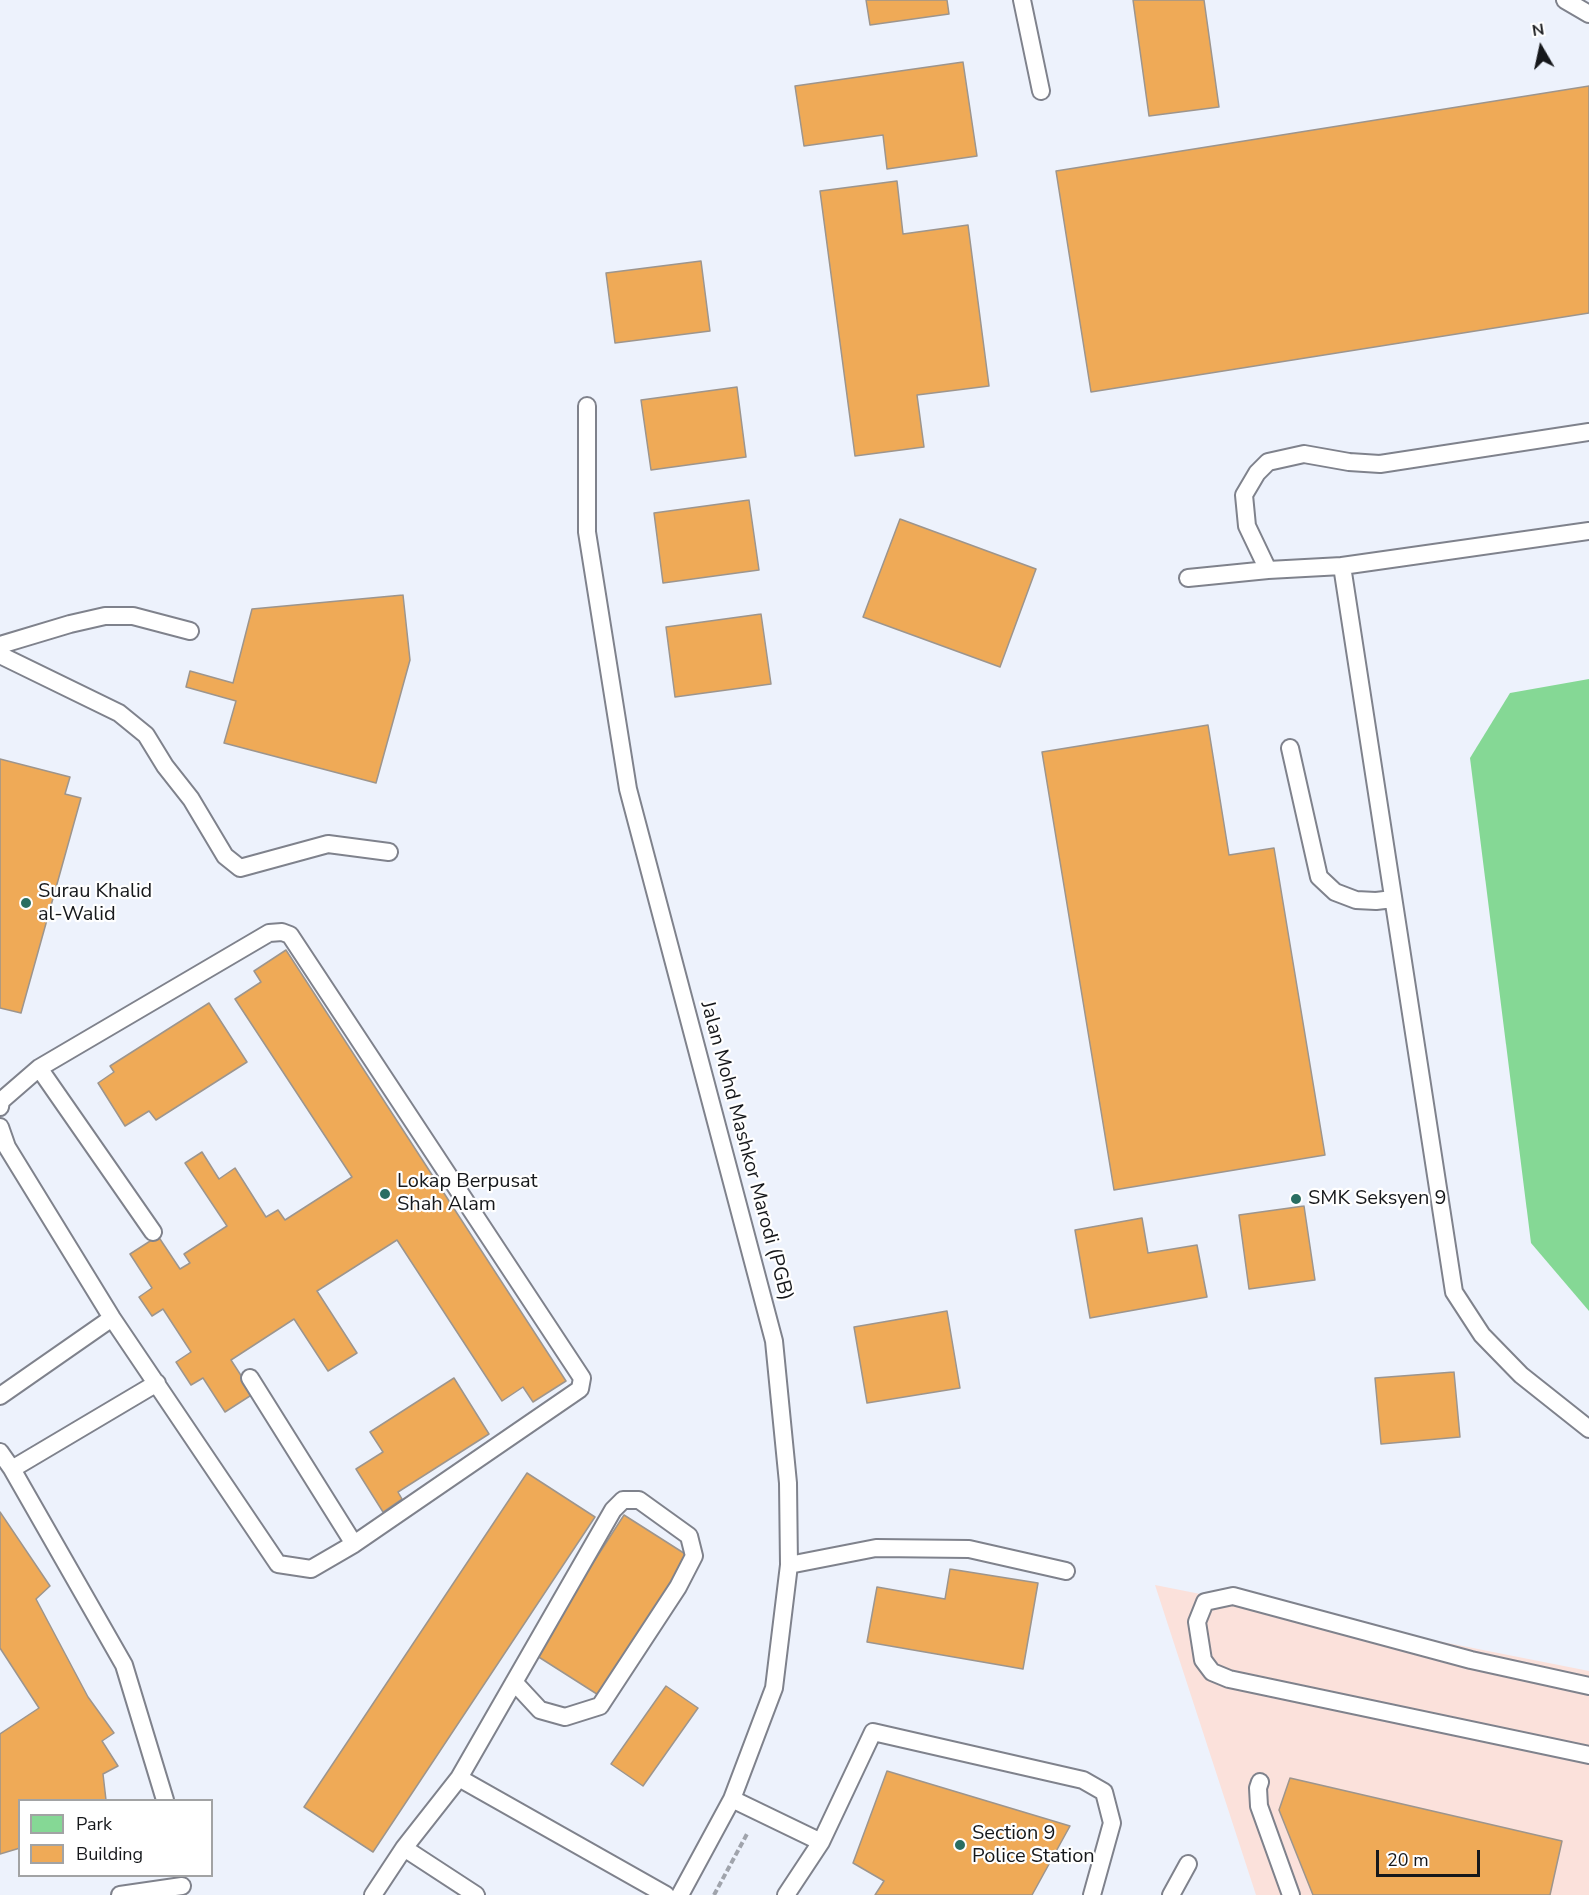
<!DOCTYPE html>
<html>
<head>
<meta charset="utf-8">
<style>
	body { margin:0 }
	#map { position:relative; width:1589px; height:1895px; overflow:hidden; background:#edf2fc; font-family:"Nunito Sans",sans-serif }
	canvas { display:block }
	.legend { position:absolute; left:18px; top:1799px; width:195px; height:78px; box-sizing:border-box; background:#fff; border:2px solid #a2a3a4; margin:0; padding:8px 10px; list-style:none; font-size:18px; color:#16181b }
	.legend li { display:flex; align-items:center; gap:12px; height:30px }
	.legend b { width:30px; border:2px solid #a2a3a4 }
	.north { position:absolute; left:1511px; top:18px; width:60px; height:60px; -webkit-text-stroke:4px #fff; paint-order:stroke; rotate:351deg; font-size:16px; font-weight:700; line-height:24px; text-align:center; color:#16181b }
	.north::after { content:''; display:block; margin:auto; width:21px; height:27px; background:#16181b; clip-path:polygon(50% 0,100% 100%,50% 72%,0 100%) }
	.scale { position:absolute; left:1376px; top:1850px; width:104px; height:27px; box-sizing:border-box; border:3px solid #16181b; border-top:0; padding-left:8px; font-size:18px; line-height:21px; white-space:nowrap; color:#16181b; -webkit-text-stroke:4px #fff; paint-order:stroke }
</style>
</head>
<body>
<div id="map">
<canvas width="1589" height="1895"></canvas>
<ul class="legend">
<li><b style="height:16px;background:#85d895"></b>Park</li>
<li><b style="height:16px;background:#efaa57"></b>Building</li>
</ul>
<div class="north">N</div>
<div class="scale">20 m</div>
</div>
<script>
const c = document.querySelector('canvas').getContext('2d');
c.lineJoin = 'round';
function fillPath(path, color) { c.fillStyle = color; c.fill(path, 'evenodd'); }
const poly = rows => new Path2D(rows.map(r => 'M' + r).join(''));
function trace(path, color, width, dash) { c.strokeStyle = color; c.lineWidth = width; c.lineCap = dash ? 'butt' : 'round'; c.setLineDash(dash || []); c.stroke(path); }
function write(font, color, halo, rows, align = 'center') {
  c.font = font + ' "Nunito Sans",sans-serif'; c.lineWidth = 4.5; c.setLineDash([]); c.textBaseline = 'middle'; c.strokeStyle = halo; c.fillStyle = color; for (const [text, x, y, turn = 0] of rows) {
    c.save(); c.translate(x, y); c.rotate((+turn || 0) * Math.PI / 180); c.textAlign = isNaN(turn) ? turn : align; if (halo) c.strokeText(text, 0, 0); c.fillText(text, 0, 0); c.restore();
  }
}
const commercial = poly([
	[1155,1585,1589,1671,1589,1895,1256,1895]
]);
const green = poly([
	[1589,679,1589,1311,1531,1243,1470,758,1510,693]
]);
const building = poly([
	[866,0,947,0,949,14,870,25,866,0],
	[1133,0,1204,0,1219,107,1149,116,1133,0],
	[963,62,977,156,887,169,883,135,804,146,795,86,963,62],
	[1589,86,1589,313,1091,392,1056,171,1589,86],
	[897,181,903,234,968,225,989,386,917,395,924,447,855,456,820,191,897,181],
	[701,261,710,331,615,343,606,273,701,261],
	[737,387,746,457,651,470,641,400,737,387],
	[749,500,759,570,663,583,654,513,749,500],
	[900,519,1036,569,1000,667,863,617,900,519],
	[403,595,410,660,376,783,224,743,236,701,186,687,190,671,233,683,252,609,403,595],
	[761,614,771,684,675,697,666,627,761,614],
	[1208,725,1229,855,1274,848,1325,1155,1114,1190,1042,752,1208,725],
	[0,759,70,777,65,794,81,798,21,1013,0,1008,0,759],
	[286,950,566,1381,533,1402,523,1387,502,1401,397,1240,317,1291,357,1353,328,1371,294,1319,231,1360,253,1394,225,1412,203,1378,191,1385,176,1362,191,1352,163,1309,152,1316,139,1297,152,1288,130,1254,158,1236,180,1269,190,1263,184,1254,227,1226,185,1163,202,1152,219,1179,235,1168,266,1217,278,1210,285,1220,352,1177,235,999,261,982,254,971,286,950],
	[209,1003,247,1062,156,1120,149,1111,125,1126,98,1083,114,1072,110,1066,209,1003],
	[1304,1206,1315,1280,1249,1289,1239,1215,1304,1206],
	[1142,1218,1148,1253,1197,1245,1207,1297,1090,1318,1075,1230,1142,1218],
	[947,1311,960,1388,867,1403,854,1327,947,1311],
	[1454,1372,1460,1437,1381,1444,1375,1378,1454,1372],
	[454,1378,489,1434,398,1492,402,1499,383,1512,356,1469,383,1452,370,1432,454,1378],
	[527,1473,595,1517,373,1852,304,1807,527,1473],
	[0,1512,50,1586,36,1599,88,1697,114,1733,102,1741,118,1766,103,1774,106,1800,20,1800,20,1848,0,1854,0,1734,39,1708,0,1648,0,1512],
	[624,1515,690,1557,600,1696,534,1654,624,1515],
	[950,1569,1038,1583,1023,1669,867,1642,877,1587,945,1599,950,1569],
	[666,1686,698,1708,643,1786,611,1764,666,1686],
	[887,1771,1070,1826,1032,1895,875,1895,884,1881,853,1863,887,1771],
	[1290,1778,1562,1841,1550,1895,1313,1895,1279,1810,1290,1778]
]);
const path = poly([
	[714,1895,747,1834]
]);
const lane = poly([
	[1022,0,1041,91],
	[1565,0,1589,14],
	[587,406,587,532,628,789,774,1341,788,1483,789,1565,774,1688,732,1799,680,1895],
	[1342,566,1454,1292,1482,1335,1521,1375,1589,1429],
	[1268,570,1247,526,1244,495,1257,473,1268,462,1304,454,1349,462,1380,464,1589,432],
	[1188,578,1268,570,1342,566,1589,531],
	[0,645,70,624,105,616,133,616,190,631],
	[0,655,119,713,146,735,165,766,191,799,225,856,240,868,328,844,389,852],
	[1290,748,1319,877,1335,892,1356,900,1376,901,1393,899],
	[39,1068,153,1232],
	[0,1107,1,1101,39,1068,269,933,282,932,290,935,582,1378,580,1389,354,1544,311,1569,278,1564,112,1318,7,1147,0,1127],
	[250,1378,354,1544],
	[0,1396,112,1318],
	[0,1452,12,1469,124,1665,165,1800],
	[12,1469,157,1383],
	[789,1565,876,1548,969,1549,1066,1571],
	[1589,1686,1471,1660,1233,1596,1205,1602,1197,1622,1203,1660,1212,1672,1229,1679,1589,1755],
	[459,1778,666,1895],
	[1260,1782,1258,1788,1259,1806,1291,1895],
	[732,1799,821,1842],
	[404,1848,476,1895],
	[120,1895,182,1886],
	[373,1895,404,1848,459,1778,613,1510,623,1500,639,1500,689,1536,694,1556,678,1587,600,1706,565,1717,540,1710,514,1682],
	[786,1895,821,1842,873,1732,1083,1780,1104,1792,1112,1823,1092,1895],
	[1171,1895,1188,1864]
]);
const markers = [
	[26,903,6,"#2a6e62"],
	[385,1194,6,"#2a6e62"],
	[1296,1199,6,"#2a6e62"],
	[960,1845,6,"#2a6e62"]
];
const poiNames = [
	["Surau Khalid",38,892],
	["al-Walid",38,915],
	["Lokap Berpusat",397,1182],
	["Shah Alam",397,1205],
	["SMK Seksyen 9",1308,1199],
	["Section 9",972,1834],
	["Police Station",972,1857]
];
const streetNames = [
	["Jalan Mohd Mashkor Marodi (PGB)",746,1151,75]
];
fillPath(commercial, '#fbe1db');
fillPath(green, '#85d895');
fillPath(building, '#efaa57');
trace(building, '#9d958d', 1.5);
trace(lane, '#7f828c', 20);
trace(path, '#a0a4ac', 4, [6, 3]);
trace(lane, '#fff', 16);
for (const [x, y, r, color] of markers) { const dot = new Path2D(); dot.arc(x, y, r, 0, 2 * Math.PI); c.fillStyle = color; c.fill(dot); trace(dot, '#fff', 2); }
write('20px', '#16181b', '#fff', poiNames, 'left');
write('20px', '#16181b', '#fff', streetNames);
</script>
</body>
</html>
